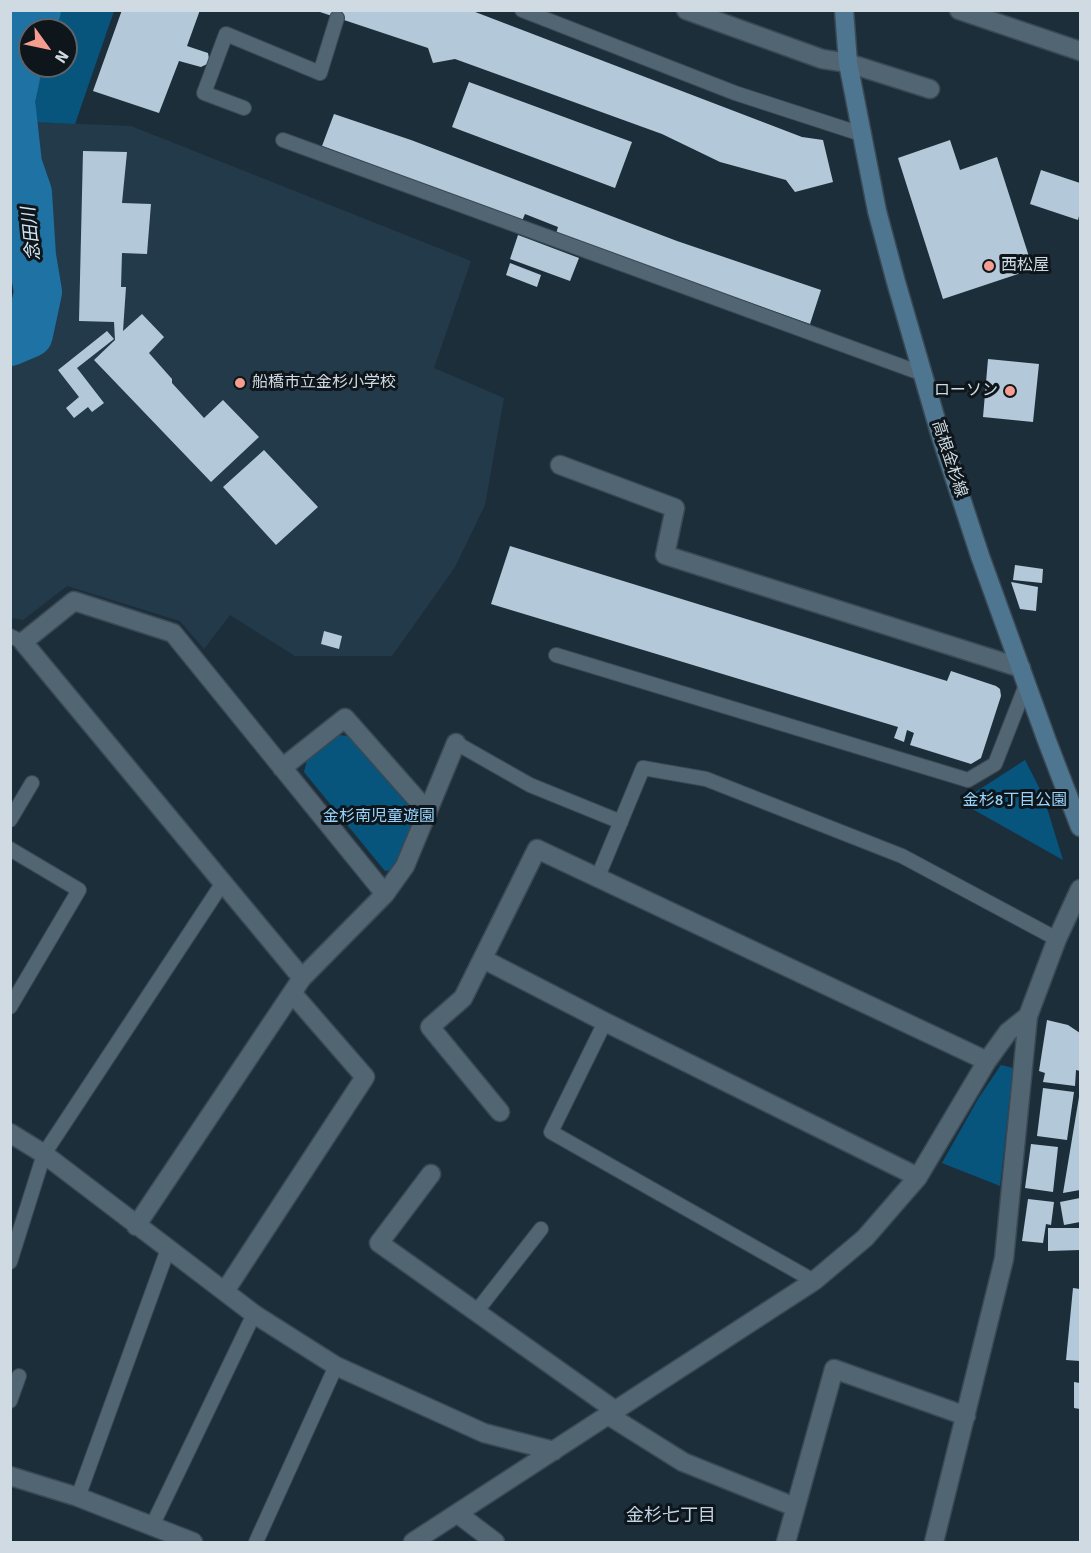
<!DOCTYPE html>
<html>
<head>
<meta charset="utf-8">
<style>
	body { margin:0 }
	#map { position:relative; width:1091px; height:1553px; overflow:hidden; background:#1d2e3b; font-family:Signika,sans-serif }
	canvas { display:block }
	.frame { position:absolute; inset:0; border:12px solid #cfdae2; pointer-events:none }
	.north { position:absolute; left:18px; top:18px; width:60px; height:60px; box-sizing:border-box; background:#0e161b; border:2px solid #5b646b; border-radius:50%; rotate:123deg; font-size:16px; font-weight:700; line-height:24px; text-align:center; color:#cfdae2 }
	.north::after { content:''; display:block; margin:auto; width:21px; height:27px; background:#f59d8f; clip-path:polygon(50% 0,100% 100%,50% 72%,0 100%) }
</style>
</head>
<body>
<div id="map">
<canvas width="1091" height="1553"></canvas>
<div class="frame"></div>
<div class="north">N</div>
</div>
<script>
const c = document.querySelector('canvas').getContext('2d');
c.lineJoin = 'round';
function fillPath(path, color) { c.fillStyle = color; c.fill(path, 'evenodd'); }
const poly = rows => new Path2D(rows.map(r => 'M' + r).join(''));
function trace(path, color, width, dash) { c.strokeStyle = color; c.lineWidth = width; c.lineCap = dash ? 'butt' : 'round'; c.setLineDash(dash || []); c.stroke(path); }
function write(font, color, halo, rows, align = 'center') {
  c.font = font + ' Signika,"Noto Sans JP",sans-serif'; c.lineWidth = 6; c.setLineDash([]); c.textBaseline = 'middle'; c.strokeStyle = halo; c.fillStyle = color; for (const [text, x, y, turn = 0] of rows) {
    c.save(); c.translate(x, y); c.rotate((+turn || 0) * Math.PI / 180); c.textAlign = isNaN(turn) ? turn : align; if (halo) c.strokeText(text, 0, 0); c.fillText(text, 0, 0); c.restore();
  }
}
const built = poly([
	[33,122,131,126,471,261,434,368,504,398,485,505,455,567,392,656,295,656,230,615,204,649,180,621,67,586,23,620,11,618,11,357,30,350,45,290,50,203]
]);
const green = poly([
	[54,11,114,11,75,124,33,122,40,66,66,66,66,30,48,30],
	[337,735,349,736,413,811,413,822,397,869,385,871,304,772,307,760],
	[1025,760,1043,795,1063,860,960,802],
	[1001,1065,1013,1068,1000,1186,942,1163,978,1099]
]);
const river = poly([
	[10,342,29,334,38,292,32,256,28,193,18,164,11,101,21,51,37,10]
]);
const building = poly([
	[122,10,200,10,187,46,208,53,209,59,207,64,201,67,179,61,159,113,93,91],
	[314,10,470,10,802,137,823,140,833,182,795,192,786,180,720,162,662,134,455,59,433,63,428,48],
	[469,82,632,142,615,188,452,127],
	[334,114,411,140,677,241,821,290,810,324,556,234,558,227,525,214,522,221,322,146],
	[950,140,960,170,997,157,1033,269,943,299,898,158],
	[83,151,127,152,122,203,151,204,147,254,122,253,121,287,126,287,123,331,142,314,164,337,149,353,172,379,172,383,204,418,223,400,259,437,211,482,94,360,115,340,114,322,79,321],
	[1041,170,1080,183,1080,212,1078,220,1030,204],
	[518,235,579,258,570,281,510,259],
	[510,263,541,275,537,287,506,275],
	[107,331,114,339,77,368,104,403,92,412,88,407,74,418,66,408,79,397,58,370],
	[988,359,1039,364,1033,422,983,417],
	[264,450,318,507,276,545,223,487],
	[510,546,947,681,951,671,996,686,1000,689,1001,696,981,758,971,764,910,745,914,733,907,730,904,742,894,738,898,727,491,604],
	[1015,565,1043,569,1042,583,1013,580],
	[1011,582,1038,587,1036,611,1020,609],
	[324,631,342,636,339,649,321,644],
	[1047,1020,1068,1025,1080,1033,1080,1071,1076,1070,1075,1086,1043,1082,1045,1073,1039,1071],
	[1043,1088,1074,1092,1067,1140,1037,1136],
	[1079,1097,1080,1190,1063,1193],
	[1031,1144,1058,1147,1053,1192,1025,1188],
	[1080,1198,1080,1222,1064,1225,1060,1202],
	[1028,1199,1054,1202,1051,1225,1046,1224,1043,1243,1022,1241],
	[1048,1228,1080,1228,1080,1250,1048,1251],
	[1073,1288,1080,1289,1080,1361,1066,1360],
	[1074,1382,1080,1383,1080,1409,1074,1408]
]);
const lane = poly([
	[522,10,735,93,861,134],
	[244,108,204,93,226,34,320,73,337,18],
	[283,140,923,374],
	[10,636,23,642],
	[556,655,968,780,995,764,1026,685],
	[456,743,530,785,621,822],
	[10,820,32,783],
	[10,849,79,890,10,1007],
	[597,879,643,768,706,779,902,856,1057,939],
	[605,1022,551,1132,814,1281],
	[10,1262,44,1154,222,884],
	[476,1312,541,1229],
	[10,1401,19,1376],
	[78,1497,168,1249],
	[152,1526,254,1314],
	[256,1542,336,1366]
]);
const street = poly([
	[686,10,822,59,848,63,930,89],
	[959,10,1080,51],
	[560,465,675,508,665,555,1021,668],
	[282,768,345,718,428,812],
	[483,959,605,1022,918,1177],
	[302,978,23,642,74,601,173,633,385,894],
	[500,1112,430,1027,463,998,537,849,987,1061],
	[10,1133,44,1154,254,1314,336,1366,484,1433,554,1451],
	[431,1174,379,1243,616,1411],
	[136,1226,302,978,385,894,405,866,456,743],
	[225,1291,365,1077,292,993],
	[608,1415,683,1462,795,1507],
	[10,1476,78,1497,193,1542],
	[458,1514,495,1542],
	[413,1542,814,1281,865,1238,918,1177,987,1061,1008,1032,1028,1016],
	[786,1542,834,1369,966,1416],
	[934,1542,1004,1259,1028,1016,1057,939,1080,889]
]);
const secondary = poly([
	[844,10,848,63,877,211,896,282,941,437,980,556,1047,741,1080,827]
]);
const markers = [
	[989,266,6,"#f59d8f"],
	[240,383,6,"#f59d8f"],
	[1010,391,6,"#f59d8f"]
];
const poiNames = [
	["西松屋",1001,266],
	["船橋市立金杉小学校",252,383],
	["ローソン",998,391,"right"]
];
const streetNames = [
	["高根金杉線",949,459,72]
];
const parkNames = [
	["金杉8丁目公園",1015,801],
	["金杉南児童遊園",379,817]
];
const waterNames = [
	["念田川",32,234,-96]
];
const neighbourhoodNames = [
	["金杉七丁目",671,1516]
];
fillPath(built, '#233a4b');
fillPath(green, '#07557d');
trace(river, '#1e73a4', 48);
fillPath(building, '#b3c9d9');
trace(lane, '#3a4954', 16);
trace(street, '#3a4954', 21);
trace(secondary, '#3a4954', 21);
trace(lane, '#516573', 14);
trace(street, '#516573', 18);
trace(secondary, '#4e7690', 18);
for (const [x, y, r, color] of markers) { const dot = new Path2D(); dot.arc(x, y, r, 0, 2 * Math.PI); c.fillStyle = color; c.fill(dot); trace(dot, '#0e161b', 2); }
write('16px', '#cfdae2', '#0e161b', poiNames, 'left');
write('16px', '#cfdae2', '#0e161b', streetNames);
write('16px', '#99d4fd', '#0e161b', parkNames);
write('italic 18px', '#d4e7f5', '#0e161b', waterNames);
write('18px', '#c0d6e7', '#0e161b', neighbourhoodNames);
</script>
</body>
</html>
